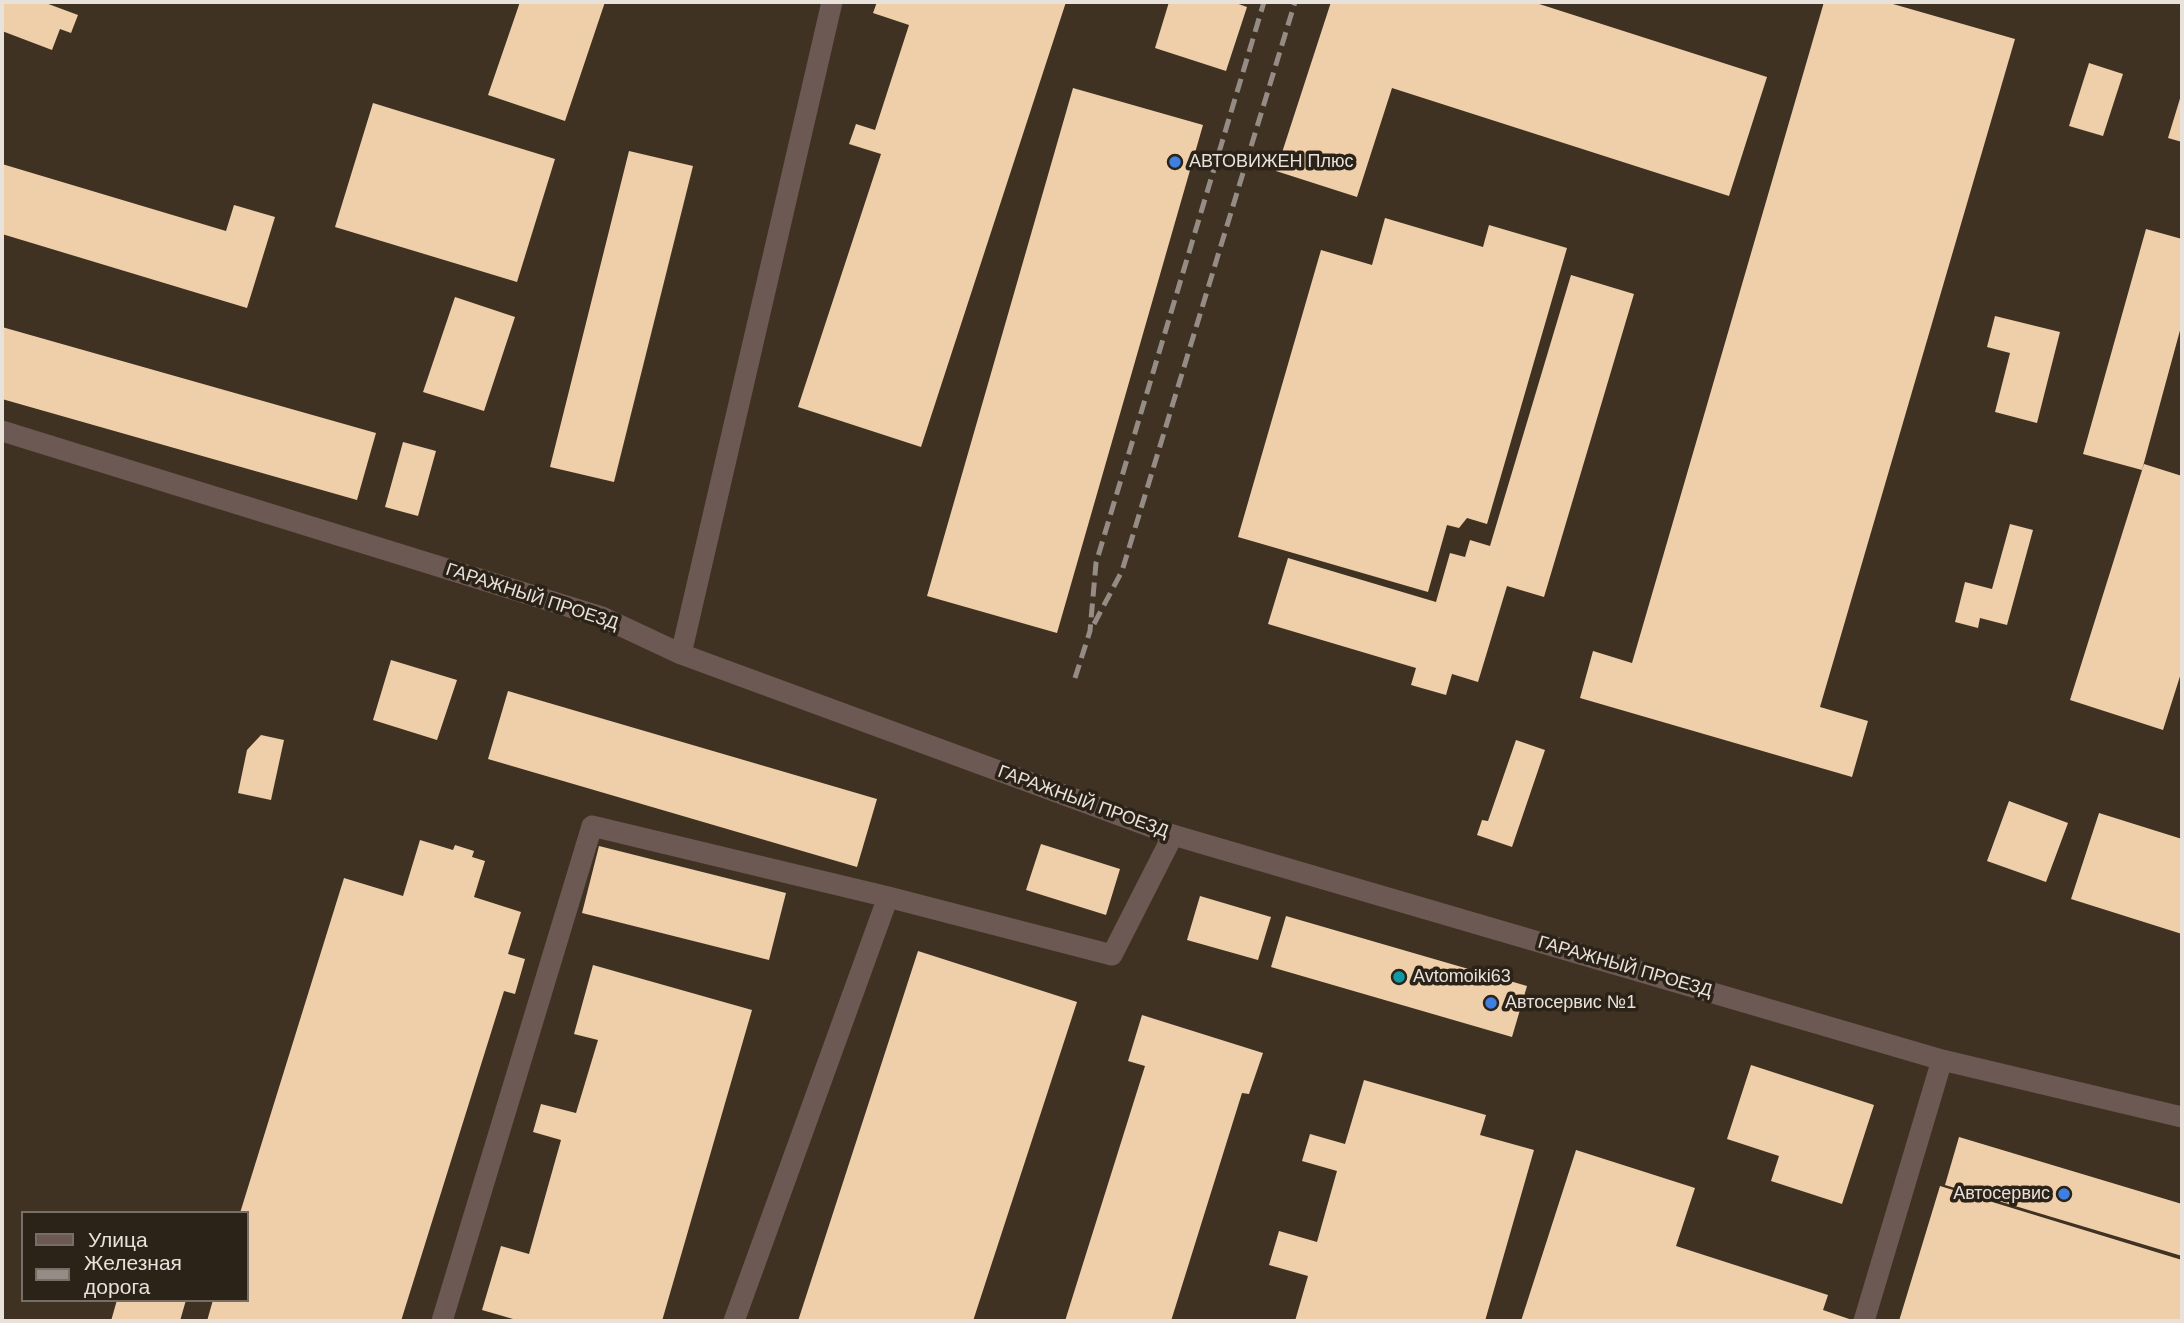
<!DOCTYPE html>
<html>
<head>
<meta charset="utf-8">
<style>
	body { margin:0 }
	#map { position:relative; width:2184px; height:1323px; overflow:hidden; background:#352b21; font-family:Arial,sans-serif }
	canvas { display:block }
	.frame { position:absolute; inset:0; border:4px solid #e8e2db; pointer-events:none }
	.legend { position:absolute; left:21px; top:1211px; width:228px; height:91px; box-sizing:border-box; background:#2b2218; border:2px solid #776f66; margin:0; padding:9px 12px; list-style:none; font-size:21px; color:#e8e2db }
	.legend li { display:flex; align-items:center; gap:14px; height:35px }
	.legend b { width:35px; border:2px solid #776f66 }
</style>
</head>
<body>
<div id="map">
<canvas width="2184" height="1323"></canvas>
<div class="frame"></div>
<ul class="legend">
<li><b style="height:9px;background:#6d5953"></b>Улица</li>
<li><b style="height:9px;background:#958d85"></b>Железная дорога</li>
</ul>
</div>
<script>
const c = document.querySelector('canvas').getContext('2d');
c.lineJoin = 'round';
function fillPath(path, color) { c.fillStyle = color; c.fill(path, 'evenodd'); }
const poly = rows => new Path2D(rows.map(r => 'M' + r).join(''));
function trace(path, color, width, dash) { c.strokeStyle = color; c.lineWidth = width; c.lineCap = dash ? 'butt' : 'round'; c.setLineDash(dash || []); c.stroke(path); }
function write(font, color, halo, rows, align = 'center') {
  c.font = font + ' Arial,sans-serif'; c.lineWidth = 7; c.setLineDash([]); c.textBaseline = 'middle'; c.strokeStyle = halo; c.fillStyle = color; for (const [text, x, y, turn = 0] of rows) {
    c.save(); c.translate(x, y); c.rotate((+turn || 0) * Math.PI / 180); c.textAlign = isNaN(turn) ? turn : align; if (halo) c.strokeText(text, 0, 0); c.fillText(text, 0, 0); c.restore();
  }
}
const built = poly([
	[2,2,2182,2,2182,1321,2,1321],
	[23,1213,247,1213,247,1300,23,1300]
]);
const building = poly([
	[2,2,43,2,78,15,71,33,60,29,52,50,2,31],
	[520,2,605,2,565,121,488,95],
	[877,2,1066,2,921,447,798,407,881,154,849,144,856,124,875,130,909,25,873,13],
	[1169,2,1233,2,1247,7,1226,71,1155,48],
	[1331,2,1533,2,1767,77,1729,196,1392,88,1357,197,1276,171],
	[1824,2,1886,2,2015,39,1820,707,1868,721,1852,777,1580,698,1593,651,1632,663],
	[2089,63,2123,74,2103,136,2069,126],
	[1073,88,1203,125,1057,633,927,596],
	[2182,92,2182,142,2168,138],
	[373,103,555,159,517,282,335,227],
	[629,151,693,166,614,482,550,467],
	[2,164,226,231,234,205,275,217,247,308,2,234],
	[1385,218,1483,247,1489,225,1567,248,1487,524,1467,518,1459,528,1447,525,1428,592,1238,537,1321,250,1372,265],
	[2146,229,2182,239,2182,323,2142,470,2083,454],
	[1571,275,1634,294,1544,597,1507,586,1478,682,1452,674,1446,695,1411,685,1416,668,1268,624,1288,558,1436,602,1450,553,1465,557,1470,540,1490,546],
	[455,297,515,317,484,411,423,392],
	[1995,316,2060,332,2037,423,1995,412,2010,353,1987,347],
	[2,327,376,433,357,500,2,399],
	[403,442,436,451,418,516,385,507],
	[2144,464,2182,476,2182,670,2163,730,2070,700],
	[2010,524,2033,530,2007,625,1980,618,1978,628,1955,622,1965,582,1992,589],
	[391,660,457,680,437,740,373,720],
	[508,691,877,799,857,867,488,759],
	[261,735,284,740,271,800,238,793,247,750],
	[1516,740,1545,750,1512,847,1477,835,1482,820,1488,821],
	[2009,801,2068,823,2046,882,1987,861],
	[2099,813,2182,839,2182,934,2071,899],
	[420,840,453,850,455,845,474,851,472,857,485,861,474,897,521,912,508,954,525,959,515,994,504,991,401,1321,207,1321,213,1300,247,1300,247,1213,240,1213,344,878,403,896],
	[1041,844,1120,869,1106,915,1026,890],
	[599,846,786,893,769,960,582,913],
	[1200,896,1271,917,1258,960,1187,940],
	[1286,916,1527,986,1512,1037,1271,967],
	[918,951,1077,1002,973,1321,798,1321],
	[593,965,752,1010,662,1321,520,1321,482,1310,501,1246,529,1254,561,1140,533,1132,541,1104,576,1113,598,1040,574,1034],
	[1142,1015,1263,1053,1249,1094,1242,1093,1171,1321,1065,1321,1145,1066,1128,1061],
	[1751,1065,1874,1105,1842,1204,1771,1181,1779,1156,1727,1139],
	[1364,1080,1486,1115,1480,1135,1534,1150,1485,1321,1295,1321,1308,1276,1269,1265,1279,1231,1317,1242,1337,1171,1302,1161,1310,1134,1345,1144],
	[1959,1137,2182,1204,2182,1256,1945,1185],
	[1576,1150,1695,1188,1676,1246,1828,1295,1823,1310,1855,1321,1521,1321],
	[1940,1186,2182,1260,2182,1321,1899,1321],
	[117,1300,186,1300,180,1321,111,1321]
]);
const minor = poly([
	[2,431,602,617,681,654,1173,835,1942,1060,2182,1117],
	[681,654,832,2],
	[442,1321,592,826,888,897],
	[734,1321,888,897,1112,955,1173,835],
	[1864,1321,1942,1060]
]);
const rail = poly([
	[1094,624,1122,571,1295,2],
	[1075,678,1090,631,1096,563,1264,2]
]);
const markers = [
	[1175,162,7,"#3f7fe0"],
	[1399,977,7,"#0f9aa8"],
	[1491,1003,7,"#3f7fe0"],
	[2064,1194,7,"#3f7fe0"]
];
const poiNames = [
	["АВТОВИЖЕН Плюс",1189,162],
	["Avtomoiki63",1413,977],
	["Автосервис №1",1505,1003],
	["Автосервис",2050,1194,"right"]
];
const streetNames = [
	["ГАРАЖНЫЙ ПРОЕЗД",532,597,18],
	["ГАРАЖНЫЙ ПРОЕЗД",1083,802,20],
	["ГАРАЖНЫЙ ПРОЕЗД",1625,967,16]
];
fillPath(built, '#403223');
fillPath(building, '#efcfa9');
trace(minor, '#6d5953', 21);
trace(rail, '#958d85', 5, [14, 7]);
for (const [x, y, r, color] of markers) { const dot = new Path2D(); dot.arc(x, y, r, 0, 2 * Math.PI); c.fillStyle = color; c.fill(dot); trace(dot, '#2b2218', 2.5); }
write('18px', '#e8e2db', '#2b2218', poiNames, 'left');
write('18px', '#e8e2db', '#2b2218', streetNames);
</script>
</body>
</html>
